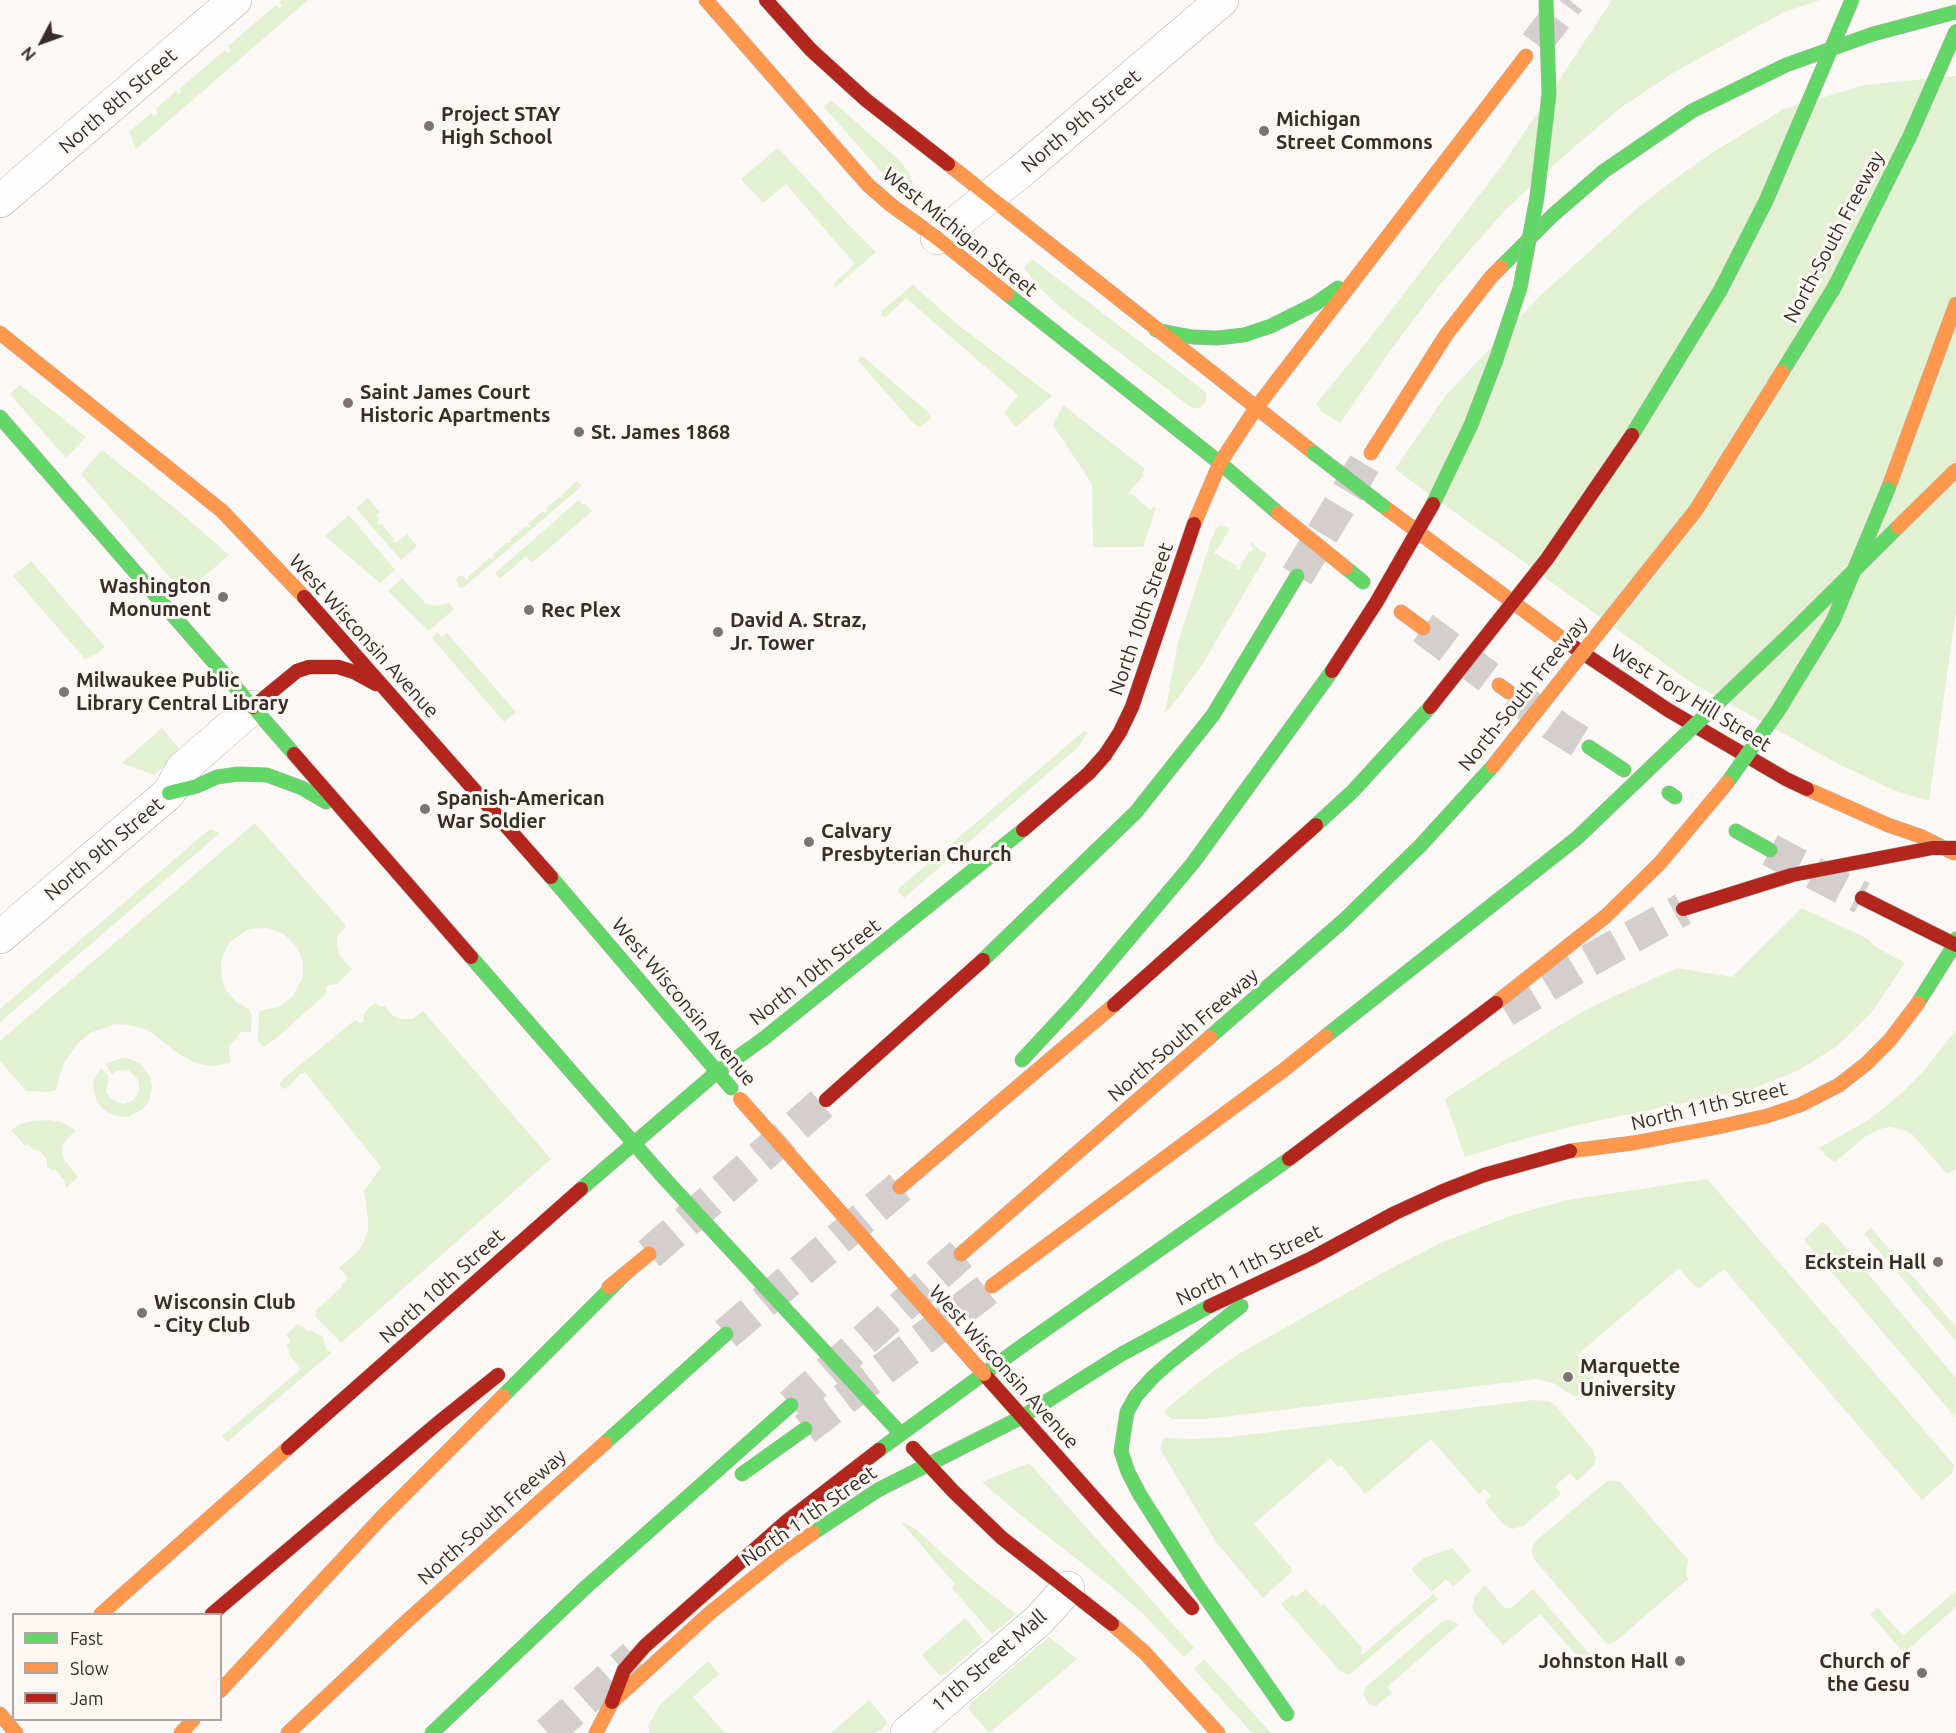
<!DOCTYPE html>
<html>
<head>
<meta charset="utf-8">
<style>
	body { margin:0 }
	#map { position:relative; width:1956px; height:1733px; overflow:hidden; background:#fbf8f6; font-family:Ubuntu,sans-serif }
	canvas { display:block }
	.legend { position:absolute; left:12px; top:1613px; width:210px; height:108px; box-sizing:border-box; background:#fdf7f4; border:2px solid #aea6a2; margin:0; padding:8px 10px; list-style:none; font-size:18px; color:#382d28 }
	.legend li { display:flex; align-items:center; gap:12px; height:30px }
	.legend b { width:30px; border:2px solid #aea6a2 }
	.north { position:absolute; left:12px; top:12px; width:60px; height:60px; -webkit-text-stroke:4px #fdf7f4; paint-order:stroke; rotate:229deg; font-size:16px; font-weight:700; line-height:24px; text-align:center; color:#382d28 }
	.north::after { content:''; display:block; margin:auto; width:21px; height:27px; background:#382d28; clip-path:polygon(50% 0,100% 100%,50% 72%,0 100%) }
</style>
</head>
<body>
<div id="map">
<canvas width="1956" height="1733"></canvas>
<ul class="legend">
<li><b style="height:8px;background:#63d668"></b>Fast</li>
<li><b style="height:8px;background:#ff974d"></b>Slow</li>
<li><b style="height:8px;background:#b3261e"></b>Jam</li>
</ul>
<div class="north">N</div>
</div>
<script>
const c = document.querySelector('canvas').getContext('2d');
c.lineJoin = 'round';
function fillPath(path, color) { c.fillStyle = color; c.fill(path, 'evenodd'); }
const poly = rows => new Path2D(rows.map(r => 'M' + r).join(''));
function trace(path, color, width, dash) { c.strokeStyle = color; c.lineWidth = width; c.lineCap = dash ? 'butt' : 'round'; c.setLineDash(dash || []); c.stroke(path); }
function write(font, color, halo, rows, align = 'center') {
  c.font = font + ' Ubuntu,sans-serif'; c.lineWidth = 6; c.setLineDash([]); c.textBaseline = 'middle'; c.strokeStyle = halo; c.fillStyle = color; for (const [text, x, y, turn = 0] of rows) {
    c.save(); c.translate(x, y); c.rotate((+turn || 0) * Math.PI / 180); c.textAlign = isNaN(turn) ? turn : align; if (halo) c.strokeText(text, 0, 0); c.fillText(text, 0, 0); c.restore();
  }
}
const green = poly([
	[281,0,308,0,136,149,129,132,151,113,154,117,158,113,155,110,176,91,179,94,182,92,179,89,225,50,228,53,231,50,228,46,276,5,279,8,282,6,279,2],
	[1612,0,1820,0,1784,12,1676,71,1623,106,1574,147,1505,210,1442,282,1389,352,1340,423,1321,411,1316,404,1370,338,1504,163],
	[1956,76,1956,612,1929,801,1893,790,1839,764,1690,682,1395,469,1446,395,1541,295,1640,206,1675,179,1710,154,1784,109,1865,85],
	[831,100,899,160,909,173,916,192,915,194,894,183,883,174,824,107],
	[778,148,847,223,876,252,836,287,833,284,855,264,786,184,763,203,741,179],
	[1032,259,1203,390,1206,394,1206,402,1200,408,1194,408,1188,405,1056,304,1040,288,1024,268],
	[913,285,957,324,1052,396,1016,427,1004,413,1018,395,906,298,886,317,881,316,881,311],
	[860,356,866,359,929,413,931,418,929,420,920,427,915,425,859,362,858,360],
	[20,385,86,437,66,458,10,394],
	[1063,405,1145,469,1142,473,1144,475,1128,493,1131,495,1132,494,1150,510,1153,507,1156,508,1143,547,1093,547,1092,484,1053,425],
	[102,450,181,513,229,555,184,594,81,474],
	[577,481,582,486,464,587,460,588,456,581,457,577,462,575,467,580,469,578,468,577,490,557,492,559,494,557,492,555,508,542,509,543,511,542,510,540,526,526,527,528,530,526,528,524,543,511,545,513,547,511,546,509,560,496,562,498,563,497,562,494],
	[368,498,380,512,377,515,379,518,377,523,379,525,381,523,394,539,392,540,394,542,398,542,407,534,417,546,401,560,356,508],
	[579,500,583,505,585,504,592,511,532,563,526,556,500,579,495,573],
	[349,515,395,570,380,583,325,536],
	[1222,525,1230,529,1214,553,1237,566,1236,568,1239,570,1241,567,1240,566,1250,551,1251,552,1254,548,1250,545,1252,542,1262,552,1264,551,1267,554,1202,665,1177,699,1165,713,1178,642,1211,540,1217,527],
	[31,561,105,647,98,653,85,659,13,576],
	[402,578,426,604,435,606,449,603,454,609,429,631,388,591],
	[437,632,442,637,447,633,516,712,504,722,432,638],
	[162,728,181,751,154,775,122,763],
	[1084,731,1088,733,1077,748,904,898,897,890],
	[255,823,346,926,337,936,337,945,339,955,352,969,337,984,328,985,325,989,327,993,274,1040,262,1047,258,1040,259,1011,279,1007,293,996,303,977,303,963,298,948,284,934,268,928,251,929,244,932,231,941,226,949,221,962,222,981,226,990,236,1002,249,1009,252,1016,251,1032,241,1032,229,1047,230,1063,210,1066,196,1063,179,1054,148,1030,130,1025,115,1024,90,1033,78,1043,64,1063,59,1077,56,1090,48,1092,26,1091,0,1061,0,1041],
	[210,829,220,833,0,1022,0,1009],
	[1802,908,1868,939,1874,946,1905,963,1872,1012,1836,1047,1799,1070,1755,1088,1582,1124,1523,1139,1465,1157,1445,1099,1555,1028,1593,1006,1677,968,1732,977],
	[375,1003,381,1007,385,1006,392,1015,400,1019,413,1019,423,1011,551,1159,341,1343,315,1316,317,1314,315,1311,342,1287,341,1285,348,1278,339,1268,356,1253,363,1244,368,1230,368,1219,364,1191,381,1167,305,1072,303,1074,301,1073,286,1089,280,1087,280,1084,283,1079,355,1020,360,1023,363,1022,365,1012],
	[1956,1030,1956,1169,1947,1174,1913,1135,1906,1131,1891,1127,1883,1128,1867,1135,1835,1162,1826,1156,1819,1148,1870,1119,1903,1092,1922,1073],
	[121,1058,131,1059,141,1064,150,1077,152,1087,149,1101,143,1109,127,1117,116,1116,105,1111,97,1102,93,1088,94,1079,101,1068,109,1077,106,1091,111,1099,123,1104,134,1100,139,1091,139,1083,136,1077,128,1070,117,1071,112,1074,105,1064],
	[50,1120,61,1122,76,1130,65,1141,62,1146,62,1155,65,1161,78,1177,66,1188,64,1180,56,1170,51,1170,47,1166,47,1160,39,1150,34,1150,28,1144,25,1146,11,1130,20,1124,34,1121],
	[1707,1179,1954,1465,1952,1473,1922,1500,1724,1269,1699,1288,1694,1286,1679,1268,1577,1355,1594,1376,1592,1383,1575,1397,1553,1383,1537,1379,1206,1419,1172,1419,1165,1414,1166,1409,1208,1375,1237,1355,1384,1272,1443,1242,1510,1216,1568,1200],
	[1821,1223,1825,1223,1956,1378,1956,1418,1806,1242,1805,1239],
	[1871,1228,1956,1327,1956,1341,1864,1234],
	[298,1324,301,1327,302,1326,307,1331,310,1330,323,1337,325,1347,331,1353,227,1442,222,1436,301,1369,289,1354,289,1350,286,1346,291,1341,286,1335],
	[1534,1400,1548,1401,1556,1406,1592,1449,1596,1458,1594,1465,1577,1481,1570,1473,1555,1486,1561,1494,1523,1526,1512,1529,1503,1524,1485,1502,1491,1496,1485,1489,1479,1494,1431,1439,1365,1494,1341,1465,1338,1467,1330,1458,1254,1524,1293,1570,1263,1598,1216,1542,1160,1449,1164,1438,1195,1439,1230,1437],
	[1029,1463,1194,1648,1184,1657,1142,1613,1111,1586,1018,1513,982,1482],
	[1613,1480,1620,1482,1688,1560,1686,1575,1688,1579,1615,1642,1607,1644,1533,1558,1532,1552,1533,1545,1538,1539,1606,1482],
	[901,1522,914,1528,975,1582,1016,1614,992,1634,952,1588,955,1584],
	[1453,1548,1471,1571,1453,1587,1446,1579,1432,1592,1438,1599,1349,1675,1339,1670,1281,1604,1293,1594,1296,1597,1306,1589,1321,1606,1324,1604,1363,1649,1360,1653,1362,1655,1432,1595,1431,1591,1411,1569,1424,1558],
	[1485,1585,1504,1608,1511,1608,1533,1589,1592,1657,1584,1664,1540,1614,1503,1645,1475,1613,1472,1607,1475,1596],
	[1956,1591,1956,1607,1904,1653,1870,1614,1877,1608,1879,1609,1903,1636],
	[965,1618,984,1641,945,1674,939,1675,922,1655],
	[1448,1620,1459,1624,1387,1687,1392,1693,1376,1706,1369,1704,1363,1694,1366,1687,1442,1622],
	[1049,1637,1077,1659,989,1733,971,1712,969,1708,970,1704],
	[1204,1659,1271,1733,1252,1733,1194,1669],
	[708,1661,719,1674,693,1697,725,1733,649,1733,648,1726,660,1705],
	[869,1700,885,1719,887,1723,885,1726,876,1733,831,1733]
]);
const secondaryTunnel = poly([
	[1423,628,1499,685],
	[1513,694,1558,728,1589,747],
	[1770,850,1862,898]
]);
const highwayTunnel = poly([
	[1536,44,1569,0],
	[1297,576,1371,453],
	[1505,1011,1586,962,1683,909],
	[649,1254,826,1100],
	[726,1334,900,1187],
	[791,1405,961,1254],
	[805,1429,992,1286],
	[548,1733,634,1656]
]);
const street = poly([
	[0,201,235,0],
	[937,238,1020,172,1222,0],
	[0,937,169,793,182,769,253,707],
	[907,1733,1039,1620,1068,1588]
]);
const fast = poly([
	[1501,267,1553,215,1604,171,1692,111,1786,65,1873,34,1956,12],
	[1007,294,1220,463,1278,513],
	[1156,330,1192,337,1217,338,1244,335,1271,326,1315,304,1338,288],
	[0,417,294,754],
	[1346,568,1363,582],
	[1589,747,1624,770],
	[169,793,197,786,217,777,238,774,267,775,302,788,326,802],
	[1669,793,1675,797],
	[1316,825,1353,791,1430,707],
	[1736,831,1770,850],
	[551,877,731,1088],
	[471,957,665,1179],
	[983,960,1136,812,1213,715,1297,576],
	[1918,1003,1955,944,1956,939],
	[1326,1036,1577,838],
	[1210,1037,1343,921,1421,845,1493,766],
	[1022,1060,1075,1003,1193,863,1332,671],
	[581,1189,717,1072,763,1039,1023,830],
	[1241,1306,1171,1361,1153,1377,1136,1396,1127,1412,1121,1451,1128,1472,1140,1495,1197,1585,1287,1714],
	[503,1396,626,1273],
	[605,1443,726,1334],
	[879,1450,1022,1346,1289,1159],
	[742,1474,805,1429],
	[813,1533,878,1490,1022,1417,1120,1355,1210,1306],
	[432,1733,585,1588,791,1405]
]);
const slow = poly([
	[706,0,868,185,891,205,937,238,1007,294],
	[948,164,1314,453],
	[0,333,222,511,304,597],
	[1256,408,1526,56],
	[1371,453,1446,335,1491,277,1501,267],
	[1888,489,1956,304],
	[1383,506,1568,643],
	[1194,524,1220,463,1256,408],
	[1401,612,1423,628],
	[1499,685,1509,692],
	[1807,789,1888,825,1920,836,1954,853],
	[1570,1151,1633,1143,1718,1127,1767,1116,1800,1105,1839,1085,1866,1064,1890,1040,1918,1003],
	[900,1187,1114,1005],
	[961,1254,1210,1037],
	[992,1286,1285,1069,1326,1036],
	[609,1287,649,1254],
	[101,1614,288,1448],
	[1112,1624,1145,1653,1218,1733],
	[220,1691,381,1518,503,1396],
	[0,1714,16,1733],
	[181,1733,193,1720],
	[288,1733,407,1621,605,1443],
	[596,1733,612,1702,711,1612,782,1555,813,1533]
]);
const jam = poly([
	[766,0,811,50,866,100,948,164],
	[304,597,551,877],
	[1568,643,1668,710,1786,779,1807,789],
	[253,707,297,671,309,667,338,667,354,672,376,684],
	[294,754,471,957],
	[1023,830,1089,773,1105,755,1120,732,1132,707,1194,524],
	[1862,898,1956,945],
	[1114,1005,1316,825],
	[826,1100,983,960],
	[1210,1306,1312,1258,1395,1213,1443,1191,1484,1175,1570,1151],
	[984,1374,1192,1608],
	[288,1448,581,1189],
	[913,1448,953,1491,1002,1538,1112,1624],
	[212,1614,438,1423,498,1375],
	[612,1702,624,1670,645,1646,787,1521,879,1450]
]);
const fastBridge = poly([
	[1782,372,1834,288,1910,136,1956,31],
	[1632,435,1720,291,1766,201,1852,0],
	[1314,453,1383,506],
	[1433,504,1471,425,1496,360,1520,288,1537,197,1549,94,1546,0],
	[1727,783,1778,711,1833,621,1888,489],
	[1577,838,1789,635,1898,527],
	[665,1179,901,1434]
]);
const slowBridge = poly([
	[1278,513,1346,568],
	[1898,527,1956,470],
	[1493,766,1696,510,1782,372],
	[1496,1003,1606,916,1660,863,1727,783],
	[740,1099,984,1374]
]);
const jamBridge = poly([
	[1332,671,1376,603,1433,504],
	[1430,707,1547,559,1632,435],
	[1683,909,1792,875,1932,848,1956,848],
	[1289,1159,1496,1003]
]);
const markers = [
	[429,126,6,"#7c7470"],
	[1264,131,6,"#7c7470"],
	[348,403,6,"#7c7470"],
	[579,432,6,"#7c7470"],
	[223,597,6,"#7c7470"],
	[529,610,6,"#7c7470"],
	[718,632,6,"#7c7470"],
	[64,692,6,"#7c7470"],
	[425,809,6,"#7c7470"],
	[809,842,6,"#7c7470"],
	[1938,1262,6,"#7c7470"],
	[142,1313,6,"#7c7470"],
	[1568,1377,6,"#7c7470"],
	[1680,1661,6,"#7c7470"],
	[1922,1673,6,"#7c7470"]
];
const streetNames = [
	["North 8th Street",118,101,-41],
	["North 9th Street",1081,121,-40],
	["West Michigan Street",960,232,39],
	["North-South Freeway",1834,237,-62],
	["North 10th Street",1141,619,-71],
	["West Wisconsin Avenue",364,636,48],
	["North-South Freeway",1523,694,-51],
	["West Tory Hill Street",1691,698,32],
	["North 9th Street",104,849,-40],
	["North 10th Street",815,972,-38],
	["West Wisconsin Avenue",684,1002,50],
	["North-South Freeway",1183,1035,-41],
	["North 11th Street",1709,1106,-13],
	["North 11th Street",1249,1265,-26],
	["North 10th Street",442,1286,-42],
	["West Wisconsin Avenue",1004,1367,48],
	["North 11th Street",809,1516,-35],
	["North-South Freeway",492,1517,-42],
	["11th Street Mall",989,1661,-41]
];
const poiNames = [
	["Project STAY",441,114],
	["High School",441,137],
	["Michigan",1276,119],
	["Street Commons",1276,142],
	["Saint James Court",360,392],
	["Historic Apartments",360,415],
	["St. James 1868",591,432],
	["Washington",211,586,"right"],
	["Monument",211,609,"right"],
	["Rec Plex",541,610],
	["David A. Straz,",730,620],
	["Jr. Tower",730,643],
	["Milwaukee Public",76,680],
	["Library Central Library",76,703],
	["Spanish-American",437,798],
	["War Soldier",437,821],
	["Calvary",821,831],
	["Presbyterian Church",821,854],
	["Eckstein Hall",1926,1262,"right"],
	["Wisconsin Club",154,1302],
	["- City Club",154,1325],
	["Marquette",1580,1366],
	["University",1580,1389],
	["Johnston Hall",1668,1661,"right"],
	["Church of",1910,1661,"right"],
	["the Gesu",1910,1684,"right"]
];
fillPath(green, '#e2f1d1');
trace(secondaryTunnel, '#d4cfcd', 33, [33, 16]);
trace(highwayTunnel, '#d4cfcd', 33, [33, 16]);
trace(street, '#b5afac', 34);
trace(fast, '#b5afac', 15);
trace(slow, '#b5afac', 15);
trace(jam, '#b5afac', 15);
trace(street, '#fefefe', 33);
trace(fast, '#63d668', 14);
trace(slow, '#ff974d', 14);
trace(jam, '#b3261e', 14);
trace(fastBridge, '#b5afac', 15, []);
trace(slowBridge, '#b5afac', 15, []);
trace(jamBridge, '#b5afac', 15, []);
trace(fastBridge, '#63d668', 14);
trace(slowBridge, '#ff974d', 14);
trace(jamBridge, '#b3261e', 14);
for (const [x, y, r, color] of markers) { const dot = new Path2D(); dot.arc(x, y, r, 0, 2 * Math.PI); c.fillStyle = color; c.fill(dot); trace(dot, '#fdf7f4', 2); }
write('20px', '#382d28', '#fdf7f4', streetNames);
write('bold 20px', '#382d28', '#fdf7f4', poiNames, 'left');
</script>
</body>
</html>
